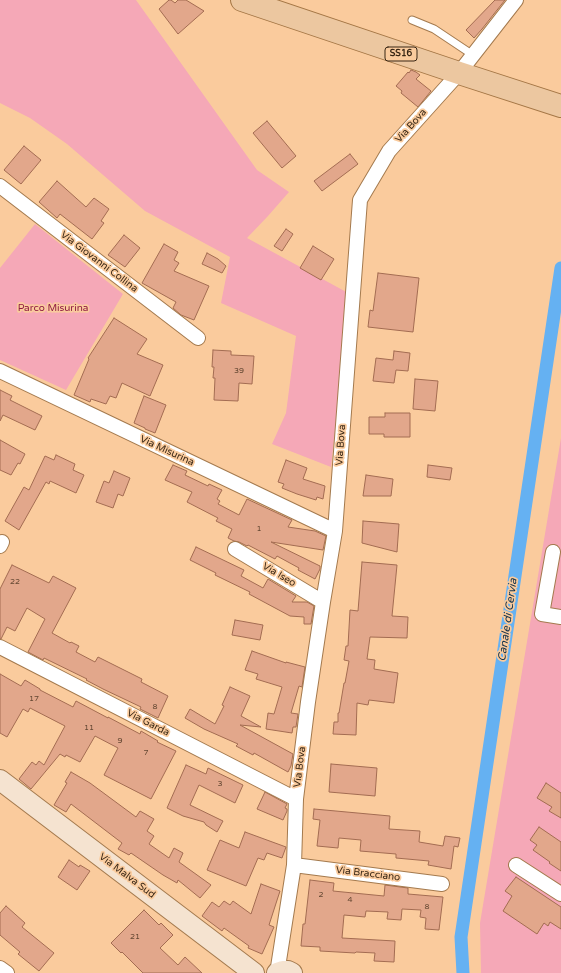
<!DOCTYPE html>
<html>
<head>
<meta charset="utf-8">
<style>
	body { margin:0 }
	canvas { display:block; background:#facb9d }
</style>
</head>
<body>
<canvas width="561" height="973"></canvas>
<script>
const c = document.querySelector('canvas').getContext('2d');
c.lineJoin = 'round';
function fillPath(path, color) { c.fillStyle = color; c.fill(path, 'evenodd'); }
const poly = rows => new Path2D(rows.map(r => 'M' + r).join(''));
function trace(path, color, width, dash) { c.strokeStyle = color; c.lineWidth = width; c.lineCap = dash ? 'butt' : 'round'; c.setLineDash(dash || []); c.stroke(path); }
function write(font, color, halo, rows, align = 'center') {
  c.font = font + ' "Varela Round",sans-serif'; c.lineWidth = 3.5; c.setLineDash([]); c.textBaseline = 'middle'; c.strokeStyle = halo; c.fillStyle = color; for (const [text, x, y, turn = 0] of rows) {
    c.save(); c.translate(x, y); c.rotate((+turn || 0) * Math.PI / 180); c.textAlign = isNaN(turn) ? turn : align; if (halo) c.strokeText(text, 0, 0); c.fillText(text, 0, 0); c.restore();
  }
}
const green = poly([
	[0,0,136,0,257,170,289,192,268,216,247,238,350,294,331,467,272,444,286,413,296,336,221,303,230,257,145,211,67,144,30,118,0,103],
	[35,224,123,294,66,390,0,360,0,268],
	[561,438,561,973,481,973,480,923]
]);
const canal = poly([
	[463,973,461,937,561,268]
]);
const building = poly([
	[169,0,171,0,175,3,178,0,186,0,204,11,178,34,159,9,169,0],
	[495,0,505,0,482,29,474,38,466,30,495,0],
	[411,70,416,72,420,75,416,79,431,91,418,107,401,93,402,91,396,86,408,72,409,73,411,70],
	[267,121,296,156,282,168,253,133,267,121],
	[24,146,41,160,21,184,4,170,24,146],
	[350,154,358,164,322,191,314,181,350,154],
	[57,181,86,207,94,198,109,209,101,221,104,223,92,239,60,214,57,218,39,202,57,181],
	[286,229,293,234,282,251,274,246,286,229],
	[124,235,140,248,125,267,108,255,124,235],
	[164,244,178,252,174,260,179,263,174,271,209,286,194,320,181,315,173,308,176,302,142,283,164,244],
	[313,246,334,259,321,280,300,268,313,246],
	[207,253,218,259,226,266,222,273,202,264,207,253],
	[378,273,419,278,413,332,368,327,370,310,373,311,378,273],
	[114,318,147,339,137,354,163,365,150,396,122,383,116,398,110,396,106,404,91,399,90,402,74,395,89,359,88,358,114,318],
	[213,350,231,351,231,355,254,356,252,384,239,383,238,401,214,400,215,378,213,378,214,367,212,367,213,350],
	[394,351,410,353,408,371,396,370,394,383,373,381,376,358,393,360,394,351],
	[415,379,438,381,435,411,413,409,415,379],
	[0,390,12,396,10,400,42,416,35,430,3,415,0,421,0,390],
	[144,396,166,405,155,433,145,429,145,428,134,423,144,396],
	[385,413,410,413,410,437,384,437,384,434,369,434,369,417,385,417,385,413],
	[0,440,25,454,20,464,18,463,11,475,0,470,0,440],
	[56,455,75,464,73,470,84,475,76,493,50,481,49,484,46,482,19,530,5,521,24,487,29,490,45,456,54,460,56,455],
	[286,460,307,468,303,479,325,486,323,499,317,497,316,500,297,494,282,488,284,484,278,482,286,460],
	[173,465,187,471,185,475,208,486,209,484,222,490,217,499,220,501,218,504,239,515,247,499,292,520,288,527,315,531,326,536,323,550,271,542,320,566,320,569,315,579,298,570,299,568,277,556,275,559,248,545,247,546,239,542,234,541,228,538,232,529,216,521,218,518,187,502,192,492,165,480,173,465],
	[428,465,452,468,450,480,427,477,428,465],
	[114,471,130,478,123,496,118,494,113,508,96,502,104,481,109,483,114,471],
	[366,475,393,479,391,496,363,496,366,475],
	[363,521,399,524,397,552,362,543,363,521],
	[196,547,244,570,241,576,263,588,268,579,296,596,292,602,307,602,314,606,311,624,304,624,304,617,290,616,249,594,250,592,215,575,216,573,190,560,196,547],
	[362,562,397,565,392,616,408,617,407,638,370,637,367,659,375,660,374,669,398,673,394,703,369,700,368,705,357,703,356,735,333,734,334,722,338,722,338,713,339,713,344,683,345,683,349,661,344,660,346,646,348,646,350,610,358,611,362,562],
	[12,565,49,583,53,576,76,588,52,633,70,643,71,642,79,646,76,652,95,662,98,657,142,679,141,682,168,696,158,718,140,709,141,707,103,689,86,680,87,679,44,658,43,660,28,652,45,619,27,608,15,631,7,627,1,639,0,639,0,589,12,565],
	[235,620,263,625,260,640,232,635,235,620],
	[252,651,286,663,286,662,305,667,302,687,299,686,291,713,298,714,296,727,293,727,292,733,266,729,268,713,274,714,282,687,256,679,258,674,245,670,252,651],
	[0,674,21,686,25,680,40,689,40,690,73,707,76,701,108,718,108,717,140,734,141,731,158,741,157,742,176,751,151,799,104,775,118,748,95,736,80,762,66,755,65,757,60,754,31,789,19,779,32,762,36,765,39,761,44,765,65,726,30,708,28,712,23,709,7,737,0,733,0,674],
	[230,687,250,696,241,716,261,727,240,725,293,754,291,766,288,772,254,753,253,755,236,746,238,744,204,729,185,718,190,709,215,724,224,706,222,705,230,687],
	[331,764,377,768,375,796,329,792,331,764],
	[186,765,206,774,208,768,243,785,235,803,199,785,190,805,223,821,217,832,206,825,204,822,183,816,167,808,186,765],
	[71,772,90,783,136,817,140,811,154,819,147,831,154,836,149,844,169,858,174,848,183,853,179,862,211,885,200,898,178,880,177,883,163,875,131,853,129,855,118,849,122,843,71,804,66,812,54,805,67,783,65,782,71,772],
	[546,783,561,793,561,818,549,811,552,807,537,798,546,783],
	[265,792,287,804,285,808,287,809,287,811,283,820,257,809,265,792],
	[314,809,390,816,389,829,420,831,419,842,443,846,445,836,460,838,458,847,454,846,451,869,428,865,429,861,396,858,396,854,360,851,361,840,339,838,338,848,317,846,320,820,313,819,314,809],
	[539,827,561,842,561,871,549,863,550,862,533,850,537,845,530,840,539,827],
	[245,832,286,847,282,858,267,853,264,860,258,858,246,886,207,870,220,840,239,848,245,832],
	[69,860,79,867,80,865,90,871,77,890,58,877,69,860],
	[516,877,561,907,561,929,550,922,548,926,544,923,537,934,503,911,512,896,505,891,516,877],
	[310,880,334,883,333,891,384,896,385,885,408,888,408,894,443,897,439,930,425,929,426,918,420,917,421,910,402,909,401,920,387,919,388,912,366,911,365,917,344,915,342,938,395,941,394,962,374,961,375,953,356,952,355,953,320,951,320,947,301,946,303,924,305,924,310,880],
	[261,884,280,891,269,925,274,927,262,954,248,948,249,946,224,928,222,931,202,916,212,902,219,907,224,901,230,905,233,901,251,914,261,884],
	[6,906,25,923,22,927,54,953,39,971,18,954,20,952,0,935,0,913,6,906],
	[144,910,159,925,161,923,173,935,160,948,178,965,185,957,202,973,143,973,122,952,121,953,111,943,144,910]
]);
const lane = poly([
	[412,20,434,29,473,55]
]);
const street = poly([
	[0,186,198,338],
	[0,371,335,531],
	[0,546,2,542],
	[235,549,323,602],
	[553,552,542,614,561,617],
	[0,647,296,799],
	[294,865,442,884],
	[516,865,561,894],
	[0,968,7,973],
	[275,973,278,967,294,865,296,799,308,702,323,602,335,531,360,200,389,151,459,73,516,0]
]);
const secondary = poly([
	[0,780,254,973],
	[277,973,283,971,288,971,292,973]
]);
const primary = poly([
	[242,0,459,73,561,106]
]);
const numberNames = [
	["39",239,371],
	["1",259,529],
	["22",15,582],
	["17",34,699],
	["8",155,707],
	["11",89,728],
	["9",120,741],
	["7",146,753],
	["3",220,784],
	["2",321,895],
	["4",350,900],
	["8",427,907],
	["21",135,937]
];
const shields = [
	[401,54,32]
];
const shieldNames = [
	["SS16",401,54]
];
const streetNames = [
	["Via Bova",411,126,-48],
	["Via Giovanni Collina",99,262,37],
	["Via Bova",341,445,-86],
	["Via Misurina",167,451,25],
	["Via Iseo",279,575,31],
	["Via Garda",148,723,27],
	["Via Bova",300,767,-83],
	["Via Bracciano",368,874,7],
	["Via Malva Sud",127,876,37]
];
const parkNames = [
	["Parco Misurina",53,308]
];
const waterNames = [
	["Canale di Cervia",508,620,-82]
];
fillPath(green, '#f5a8b7');
trace(canal, '#65b1f2', 13);
fillPath(building, '#e2a78b');
trace(building, '#a36c52', 1);
trace(lane, '#a47a4e', 9);
trace(street, '#a47a4e', 16);
trace(secondary, '#a47a4e', 22);
trace(primary, '#a57746', 24);
trace(lane, '#fff', 7);
trace(street, '#fff', 14);
trace(secondary, '#f5e3d0', 20);
trace(primary, '#ecc7a0', 22);
write('8px', '#634732', null, numberNames);
for (const [x, y, w] of shields) { const box = new Path2D(); box.roundRect(x - w / 2, y - 7, w, 14, 3); c.fillStyle = '#facb9d'; c.fill(box); trace(box, '#392715', 1); }
write('bold 9px', '#392715', null, shieldNames);
write('10px', '#392715', '#facb9d', streetNames);
write('10px', '#8e1a42', '#facb9d', parkNames);
write('italic 11px', '#0f304a', '#facb9d', waterNames);
</script>
</body>
</html>
